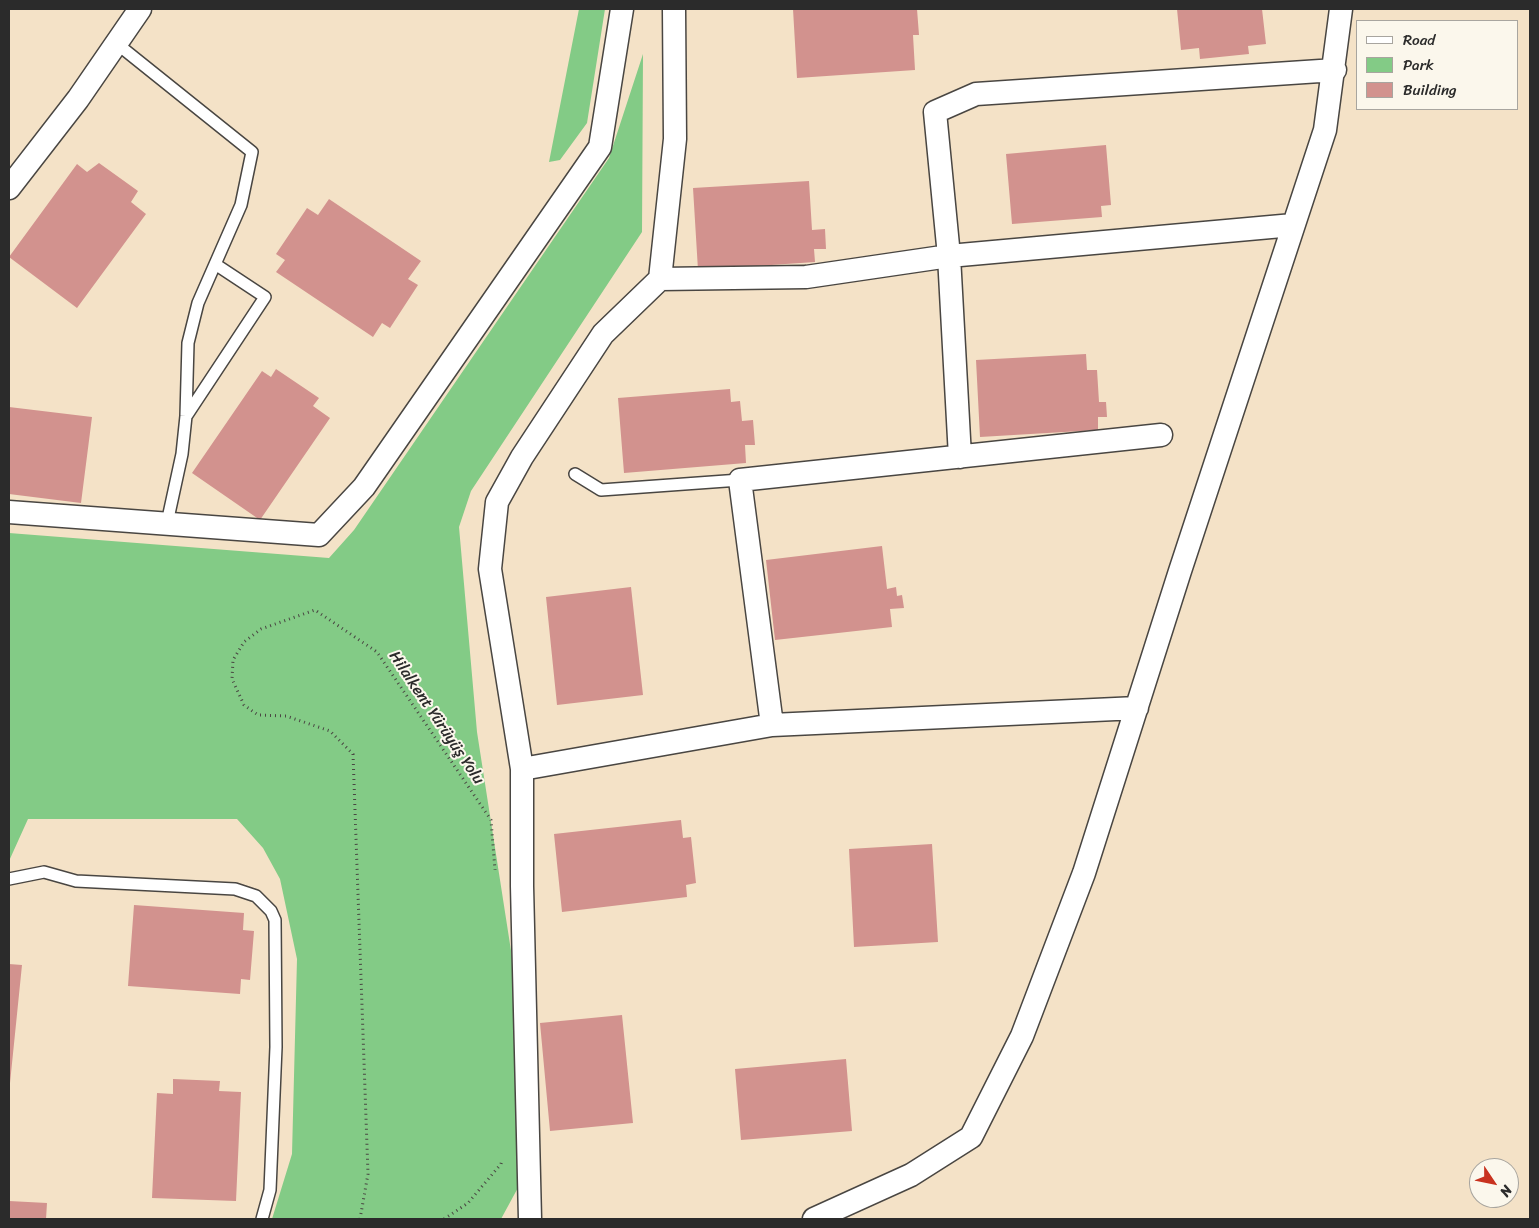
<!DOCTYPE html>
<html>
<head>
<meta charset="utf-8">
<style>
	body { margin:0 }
	#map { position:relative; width:1539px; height:1228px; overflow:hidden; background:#f4e2c7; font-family:Sriracha,sans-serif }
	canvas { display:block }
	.frame { position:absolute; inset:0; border:10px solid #2b2b2b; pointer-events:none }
	.legend { position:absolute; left:1356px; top:20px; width:162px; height:90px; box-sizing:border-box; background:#fbf7ec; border:1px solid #a8a59f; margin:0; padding:6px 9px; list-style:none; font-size:15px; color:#2b2b2b }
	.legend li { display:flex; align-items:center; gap:10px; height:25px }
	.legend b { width:25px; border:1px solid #a8a59f }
	.north { position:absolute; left:1469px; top:1158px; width:50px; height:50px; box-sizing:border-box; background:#fbf7ec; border:1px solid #a8a59f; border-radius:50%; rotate:124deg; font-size:14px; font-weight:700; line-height:20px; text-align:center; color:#2b2b2b }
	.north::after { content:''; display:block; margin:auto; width:18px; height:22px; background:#c8321e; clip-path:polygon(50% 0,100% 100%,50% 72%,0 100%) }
</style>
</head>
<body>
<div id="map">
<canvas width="1539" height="1228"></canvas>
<div class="frame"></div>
<ul class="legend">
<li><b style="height:6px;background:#fff"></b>Road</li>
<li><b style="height:14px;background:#83cb86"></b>Park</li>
<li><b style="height:14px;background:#d2928e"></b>Building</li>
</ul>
<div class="north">N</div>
</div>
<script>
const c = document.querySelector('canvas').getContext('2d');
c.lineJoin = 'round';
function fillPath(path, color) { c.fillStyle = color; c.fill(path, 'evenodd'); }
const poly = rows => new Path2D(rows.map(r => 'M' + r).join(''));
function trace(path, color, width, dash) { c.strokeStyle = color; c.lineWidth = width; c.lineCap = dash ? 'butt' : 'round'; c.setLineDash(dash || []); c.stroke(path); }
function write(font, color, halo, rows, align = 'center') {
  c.font = font + ' Sriracha,sans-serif'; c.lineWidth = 4; c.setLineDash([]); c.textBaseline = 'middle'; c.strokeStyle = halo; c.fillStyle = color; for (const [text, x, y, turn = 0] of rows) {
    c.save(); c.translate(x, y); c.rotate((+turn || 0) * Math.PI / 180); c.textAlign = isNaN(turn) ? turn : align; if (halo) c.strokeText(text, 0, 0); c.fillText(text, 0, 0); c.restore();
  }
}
const green = poly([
	[579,9,605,9,587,123,560,160,549,162],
	[643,54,642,232,471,491,459,527,477,732,521,1015,520,1184,501,1219,272,1219,292,1154,297,959,280,879,263,848,237,819,28,819,9,861,9,533,329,558,354,530,609,158]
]);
const building = poly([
	[793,9,917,9,919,35,913,35,915,70,797,78],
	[1177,9,1262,9,1266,44,1248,46,1249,54,1200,59,1199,48,1181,50],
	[1106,145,1111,205,1101,206,1102,217,1012,224,1006,154],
	[99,163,138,191,131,202,146,214,77,308,9,257,77,164,87,172],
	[809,181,812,230,825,229,826,249,814,249,815,262,698,270,693,188],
	[329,199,421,261,408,279,418,285,390,328,382,323,373,337,276,272,285,260,276,254,307,208,318,215],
	[1086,354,1087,370,1097,370,1099,402,1106,402,1107,417,1098,417,1098,430,980,437,976,360],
	[276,369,319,398,313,406,330,418,260,520,192,473,262,371,271,377],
	[730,389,731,402,740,401,742,421,753,420,755,445,745,445,746,463,624,473,618,398],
	[9,407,92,417,81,503,9,494],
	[882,546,887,589,896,587,897,596,902,595,904,608,890,609,892,627,775,640,766,560],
	[631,587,643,695,557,705,546,597],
	[681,820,683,838,691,837,696,883,686,885,687,897,562,912,554,834],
	[932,844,938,942,854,947,849,849],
	[134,905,244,913,243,930,254,931,250,980,241,979,240,994,128,986],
	[9,964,22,965,10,1083,9,1083],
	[622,1015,633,1123,550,1131,540,1023],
	[846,1059,852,1131,741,1140,735,1069],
	[173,1079,220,1081,219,1091,241,1092,236,1201,152,1198,157,1093,173,1094],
	[9,1201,47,1203,46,1219,9,1219]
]);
const path = poly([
	[360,1219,368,1174,353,754,330,731,286,716,258,715,244,705,232,679,233,660,244,642,261,629,315,610,377,652,491,820,495,870],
	[444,1219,468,1203,501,1164,502,1160]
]);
const lane = poly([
	[116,43,252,152,241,205,198,303,188,343,186,416,182,454,167,523],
	[187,415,265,297,215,264],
	[575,474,601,490,740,480],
	[9,879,44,872,76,881,235,889,256,896,271,911,275,920,276,1047,270,1190,262,1219]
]);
const street = poly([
	[9,188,78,99,140,9],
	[660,279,675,139,674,9],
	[960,457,949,256,935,112,976,94,1335,70],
	[9,512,319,535,364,487,600,147,622,9],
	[772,725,740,480,1161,435],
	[522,769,772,725,1137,708],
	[530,1219,522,886,522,769,490,569,497,502,522,457,603,334,660,279,806,277,949,256,1293,225],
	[814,1219,911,1175,971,1137,1022,1036,1084,873,1180,571,1325,130,1341,9]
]);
const streetNames = [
	["Hilalkent Yürüyüş Yolu",436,718,56]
];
fillPath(green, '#83cb86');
fillPath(building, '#d2928e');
trace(lane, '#494642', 14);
trace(street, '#494642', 25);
trace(path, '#494642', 3, [1, 4]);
trace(lane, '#fff', 11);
trace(street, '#fff', 22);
write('16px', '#2b2b2b', '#fbf7ec', streetNames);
</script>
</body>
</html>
